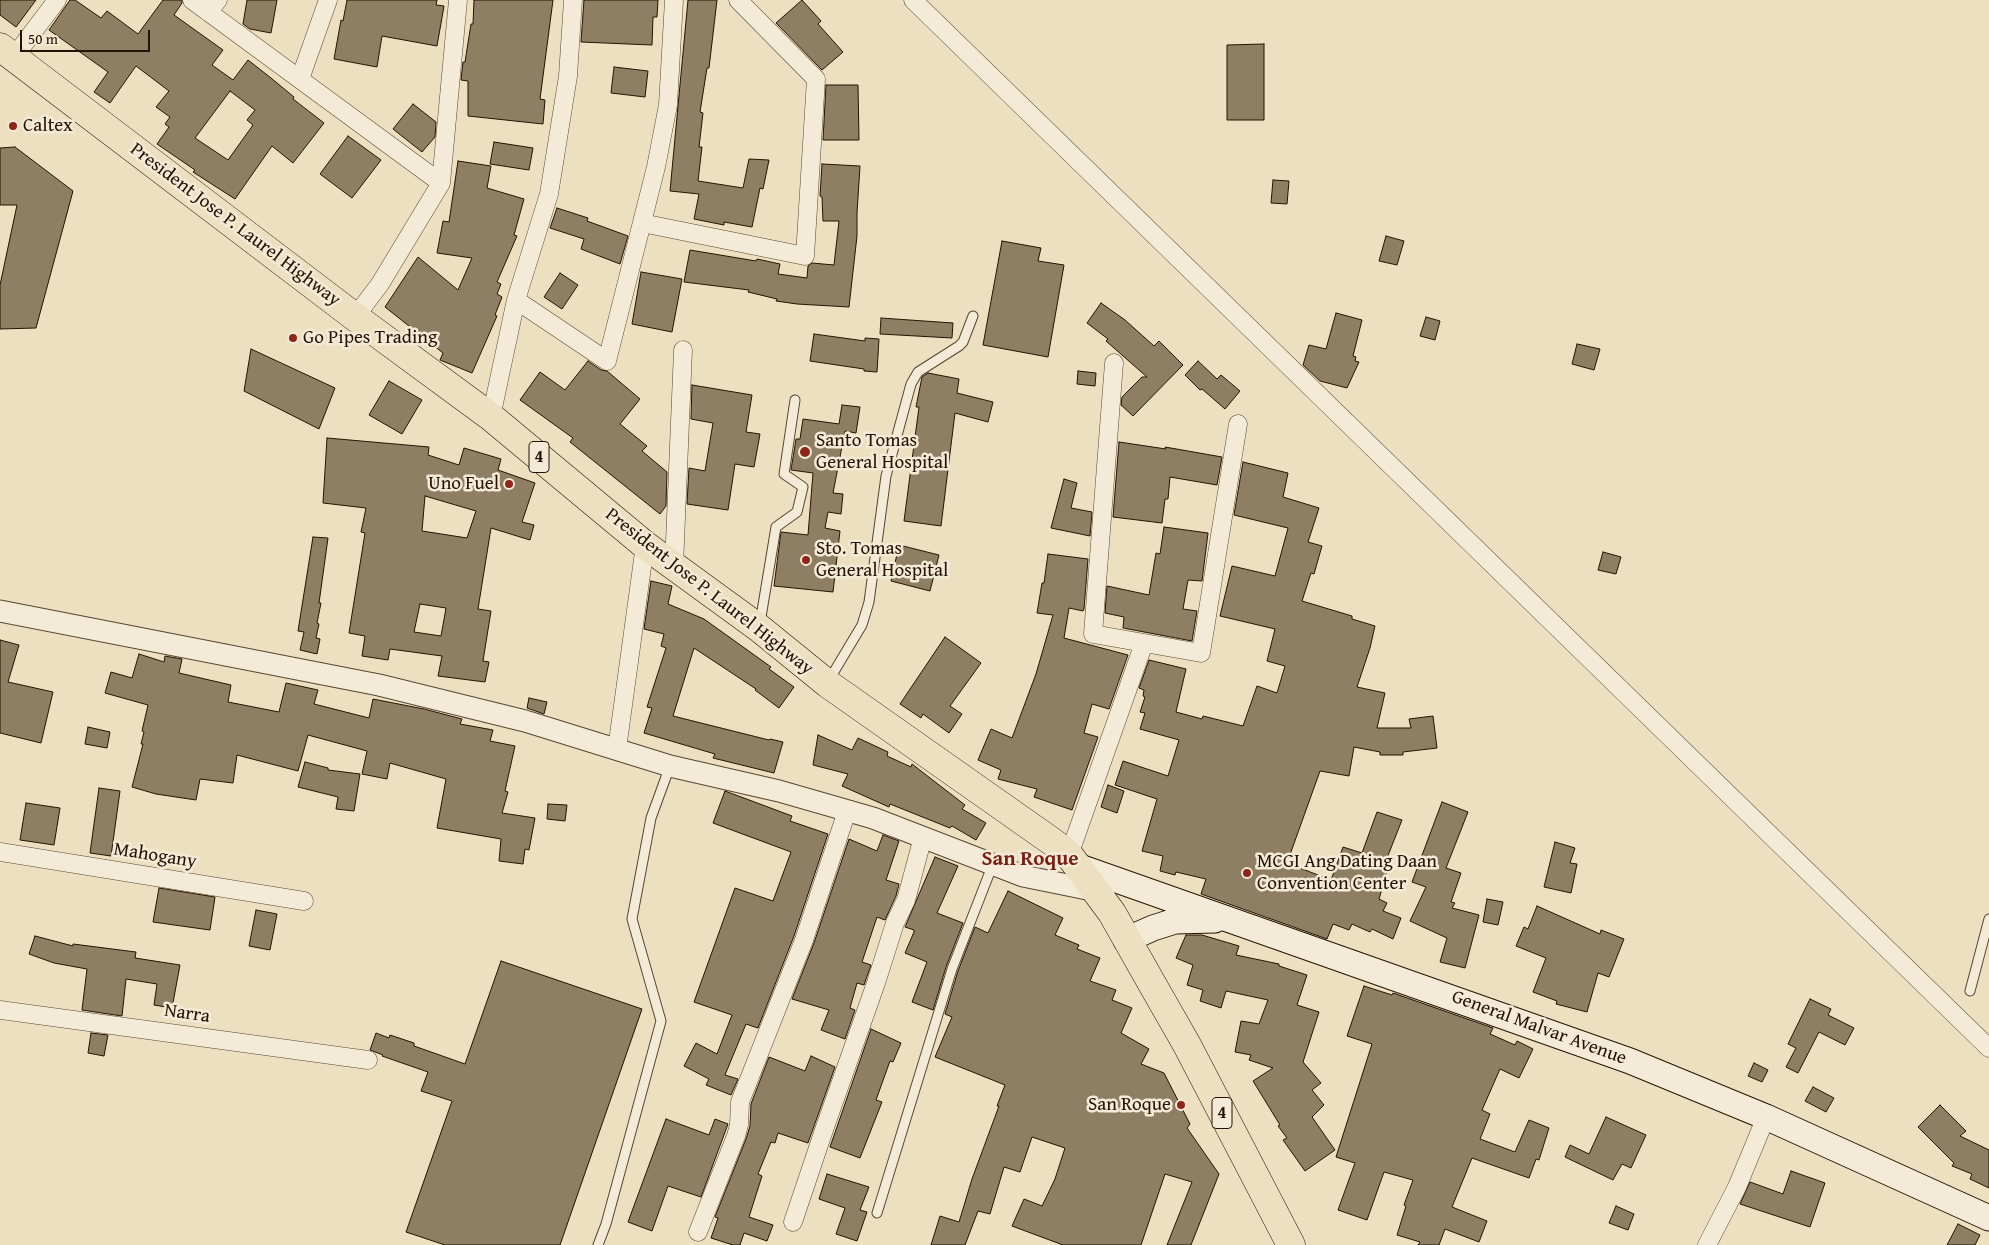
<!DOCTYPE html>
<html>
<head>
<meta charset="utf-8">
<style>
	body { margin:0 }
	#map { position:relative; width:1989px; height:1245px; overflow:hidden; background:#ede0c1; font-family:"Gentium Book Plus",serif }
	canvas { display:block }
	.scale { position:absolute; left:20px; top:30px; width:130px; height:22px; box-sizing:border-box; border:2px solid #251300; border-top:0; padding-left:6px; font-size:15px; line-height:18px; white-space:nowrap; color:#251300; -webkit-text-stroke:4px #f3ebd7; paint-order:stroke }
</style>
</head>
<body>
<div id="map">
<canvas width="1989" height="1245"></canvas>
<div class="scale">50 m</div>
</div>
<script>
const c = document.querySelector('canvas').getContext('2d');
c.lineJoin = 'round';
function fillPath(path, color) { c.fillStyle = color; c.fill(path, 'evenodd'); }
const poly = rows => new Path2D(rows.map(r => 'M' + r).join(''));
function trace(path, color, width, dash) { c.strokeStyle = color; c.lineWidth = width; c.lineCap = dash ? 'butt' : 'round'; c.setLineDash(dash || []); c.stroke(path); }
function write(font, color, halo, rows, align = 'center') {
  c.font = font + ' "Gentium Book Plus",serif'; c.lineWidth = 5; c.setLineDash([]); c.textBaseline = 'middle'; c.strokeStyle = halo; c.fillStyle = color; for (const [text, x, y, turn = 0] of rows) {
    c.save(); c.translate(x, y); c.rotate((+turn || 0) * Math.PI / 180); c.textAlign = isNaN(turn) ? turn : align; if (halo) c.strokeText(text, 0, 0); c.fillText(text, 0, 0); c.restore();
  }
}
const building = poly([
	[0,0,36,0,16,27,0,15,0,0],
	[70,0,75,0,101,18,107,11,138,34,163,0,182,0,182,3,174,15,223,50,212,65,233,80,248,60,271,78,294,97,293,99,324,123,293,163,272,146,235,199,193,172,195,170,157,144,169,127,165,124,170,117,156,107,169,91,136,66,110,103,94,92,108,72,49,30,70,0],
	[230,91,255,110,247,120,253,125,228,160,195,138,230,91],
	[247,0,277,0,271,33,250,29,243,24,247,0],
	[347,0,437,0,436,5,444,6,437,46,382,36,377,67,334,59,341,20,343,21,347,0],
	[474,0,553,0,540,99,545,100,543,124,468,116,468,81,461,80,463,62,465,62,471,24,473,24,474,0],
	[584,0,658,0,657,17,653,17,652,45,581,42,584,0],
	[688,0,717,0,709,68,707,68,700,112,703,113,699,147,702,147,698,181,743,188,749,159,769,160,763,189,760,188,752,227,724,222,724,225,694,219,699,194,670,191,688,0],
	[802,0,821,21,818,24,843,52,822,70,776,23,802,0],
	[1264,44,1264,120,1227,120,1227,45,1264,44],
	[614,67,648,71,645,97,611,93,614,67],
	[826,85,858,85,859,140,823,140,826,85],
	[413,104,436,122,435,137,422,152,393,129,413,104],
	[348,136,381,160,352,198,320,174,348,136],
	[494,142,533,148,529,170,490,164,494,142],
	[15,147,73,191,36,328,0,329,0,285,17,205,0,205,0,148,15,147],
	[458,161,491,166,487,188,524,199,514,235,517,236,497,282,501,284,497,294,502,297,495,315,497,316,472,373,440,360,443,353,385,307,418,257,458,290,472,258,437,253,443,221,449,222,458,161],
	[822,164,860,166,857,213,857,236,849,307,797,304,776,301,777,299,748,292,749,290,684,282,690,250,756,261,757,259,780,264,778,274,807,278,808,266,812,263,834,265,839,221,823,221,822,197,820,196,822,164],
	[1273,180,1289,181,1287,204,1271,203,1273,180],
	[557,208,588,218,587,221,628,236,620,264,581,249,584,239,550,228,557,208],
	[1386,236,1404,241,1397,265,1379,261,1386,236],
	[1002,241,1041,248,1038,261,1064,265,1048,357,983,345,1002,241],
	[641,272,682,279,672,332,632,324,641,272],
	[560,273,578,285,562,309,544,297,560,273],
	[1101,303,1125,320,1154,346,1159,341,1183,365,1133,416,1121,405,1122,397,1142,377,1147,377,1106,341,1108,339,1087,323,1101,303],
	[1336,313,1362,320,1353,356,1356,357,1355,361,1359,362,1347,388,1320,381,1303,365,1309,345,1326,349,1336,313],
	[1426,317,1440,321,1435,340,1420,336,1426,317],
	[881,318,953,323,952,338,880,334,881,318],
	[814,334,865,341,865,338,879,339,877,372,864,371,864,369,810,361,814,334],
	[1577,344,1600,349,1594,370,1572,364,1577,344],
	[251,349,335,388,319,429,244,391,251,349],
	[588,361,601,370,607,371,640,399,620,424,647,446,642,451,667,472,666,506,660,514,570,442,573,438,520,400,540,372,565,390,588,361],
	[1198,361,1217,379,1221,375,1240,391,1225,409,1202,389,1200,390,1185,375,1198,361],
	[1078,371,1096,373,1095,386,1077,384,1078,371],
	[928,373,959,379,957,393,993,402,988,422,955,413,941,526,904,521,919,407,916,407,922,377,928,373],
	[389,381,422,400,402,434,369,415,389,381],
	[692,385,752,395,746,432,760,434,754,467,735,464,728,510,687,504,689,468,705,471,713,423,691,419,692,385],
	[842,405,860,407,856,433,845,431,833,493,843,494,841,514,828,512,825,528,840,531,833,592,774,586,781,532,808,535,813,473,791,470,796,439,800,439,803,419,839,424,842,405],
	[327,438,429,447,428,455,459,465,464,448,501,459,498,470,535,483,522,522,534,525,530,540,491,528,478,609,491,611,483,661,489,662,485,682,438,676,442,656,390,649,388,660,362,656,365,636,349,633,365,533,361,532,366,508,323,503,327,438],
	[425,496,476,511,467,538,422,531,425,496],
	[420,604,446,608,441,636,414,632,420,604],
	[1119,442,1166,449,1165,447,1222,457,1217,485,1170,477,1168,499,1165,499,1162,523,1113,517,1119,442],
	[1243,462,1288,473,1283,497,1319,508,1308,542,1322,546,1314,574,1311,573,1302,601,1352,616,1352,619,1375,626,1370,648,1357,687,1385,693,1377,728,1411,728,1409,719,1433,716,1437,748,1403,752,1403,755,1380,755,1380,752,1354,747,1349,776,1320,771,1287,863,1331,880,1343,847,1362,853,1377,812,1402,820,1387,858,1391,859,1379,899,1387,903,1383,911,1401,918,1393,939,1372,929,1370,932,1352,924,1349,930,1333,924,1327,939,1201,894,1206,879,1176,872,1175,875,1160,871,1163,856,1142,851,1157,799,1115,785,1123,761,1168,776,1179,740,1140,729,1145,713,1140,712,1145,697,1143,696,1144,690,1139,688,1149,660,1186,669,1176,712,1202,719,1203,716,1243,726,1257,686,1277,693,1285,666,1267,661,1275,629,1220,616,1232,566,1275,576,1288,528,1234,515,1243,462],
	[1064,479,1077,483,1071,508,1092,512,1090,536,1051,528,1064,479],
	[1164,527,1208,533,1202,581,1188,580,1183,609,1197,611,1192,641,1123,628,1124,617,1105,613,1107,586,1149,595,1156,553,1160,554,1164,527],
	[313,537,328,538,319,603,321,603,317,623,319,624,316,638,320,639,317,654,300,650,304,632,298,631,313,537],
	[899,545,939,555,930,591,891,581,899,545],
	[1603,552,1621,557,1616,574,1598,570,1603,552],
	[1048,554,1088,559,1084,609,1083,611,1069,608,1064,638,1128,655,1109,709,1092,704,1084,733,1098,737,1072,810,1034,797,1037,789,998,779,1001,770,978,760,991,729,1012,738,1036,674,1053,615,1037,613,1042,583,1044,583,1048,554],
	[651,581,672,586,668,604,704,619,771,667,769,669,794,687,779,708,755,690,756,689,694,648,673,716,769,740,770,739,783,742,774,773,713,758,715,754,644,733,652,708,647,707,666,648,661,646,664,634,644,629,651,581],
	[945,637,981,663,950,706,962,714,949,733,923,714,921,718,900,704,945,637],
	[0,640,19,645,8,682,53,692,41,743,0,733,0,640],
	[139,654,164,662,165,656,182,659,179,673,231,685,228,702,279,712,286,683,318,690,314,704,369,718,373,699,424,709,462,719,460,724,493,730,490,741,515,746,505,791,508,792,502,813,535,818,529,850,525,849,523,864,499,861,501,839,437,828,446,779,390,763,387,779,362,774,367,751,308,735,298,771,237,755,233,783,200,779,196,800,156,794,132,787,143,744,141,744,144,732,142,731,148,705,105,693,111,672,132,678,139,654],
	[529,698,547,702,544,714,527,708,529,698],
	[88,727,110,732,107,748,85,744,88,727],
	[818,735,852,750,858,738,888,752,887,756,911,767,912,764,965,805,962,809,986,823,976,840,952,826,950,828,890,804,889,807,842,786,848,774,813,765,818,735],
	[305,762,328,768,328,770,360,774,354,811,336,809,338,797,298,787,305,762],
	[1108,785,1124,791,1117,813,1101,807,1108,785],
	[99,788,120,791,111,856,90,853,99,788],
	[725,791,792,816,790,821,828,834,794,936,758,1028,746,1024,725,1075,738,1079,731,1095,706,1085,709,1079,684,1066,696,1043,717,1054,732,1015,694,1002,735,888,773,901,791,852,713,823,725,791],
	[1442,802,1468,812,1446,868,1461,873,1451,902,1455,903,1452,908,1479,915,1465,968,1440,962,1447,938,1410,921,1426,887,1412,882,1442,802],
	[26,803,60,808,54,845,20,840,26,803],
	[548,804,567,805,565,821,547,819,548,804],
	[883,835,899,841,886,880,899,884,896,896,885,920,877,917,862,962,871,965,864,985,857,983,850,1008,855,1010,845,1039,821,1030,829,1010,792,999,814,943,849,839,877,851,883,835],
	[1555,842,1575,848,1570,863,1577,864,1571,893,1544,887,1555,842],
	[935,857,958,866,937,913,963,923,946,967,933,1010,912,1002,927,962,905,953,914,932,914,930,905,927,935,857],
	[159,888,215,897,210,930,153,922,159,888],
	[1008,891,1063,918,1055,935,1079,945,1077,949,1100,958,1090,981,1116,990,1112,1000,1132,1008,1121,1033,1149,1049,1141,1064,1164,1073,1190,1124,1187,1128,1219,1174,1191,1245,1167,1245,1192,1182,1165,1174,1141,1245,1063,1245,1012,1226,1024,1199,1042,1206,1055,1179,1065,1148,1032,1137,1020,1172,1004,1167,990,1214,978,1211,965,1245,931,1245,940,1216,959,1222,972,1179,999,1106,997,1106,1005,1085,935,1057,952,1017,945,1014,958,971,975,927,988,933,1008,891],
	[1487,899,1503,902,1498,925,1483,922,1487,899],
	[1537,906,1600,934,1601,930,1624,939,1609,977,1598,973,1587,1012,1556,1004,1557,1001,1533,992,1546,958,1516,946,1524,927,1528,929,1537,906],
	[256,910,277,914,270,950,249,946,256,910],
	[1186,935,1202,935,1239,946,1236,955,1279,964,1279,966,1307,975,1297,1005,1319,1012,1303,1062,1321,1083,1312,1090,1324,1105,1312,1117,1335,1150,1305,1171,1283,1140,1287,1138,1278,1126,1280,1125,1253,1081,1273,1068,1249,1060,1251,1055,1235,1052,1241,1021,1259,1024,1268,1000,1226,991,1221,1008,1200,1001,1203,990,1187,985,1193,965,1176,958,1186,935],
	[35,936,73,946,73,944,136,952,135,958,180,965,172,1008,154,1005,157,984,126,979,122,1016,82,1010,87,969,54,963,29,954,35,936],
	[501,961,642,1009,560,1245,445,1245,406,1232,452,1101,421,1091,428,1072,382,1056,383,1055,370,1050,376,1033,389,1038,390,1035,414,1043,414,1046,465,1064,501,961],
	[1364,986,1392,995,1393,993,1493,1028,1490,1034,1515,1045,1517,1041,1533,1049,1519,1078,1500,1069,1482,1110,1490,1114,1480,1139,1515,1152,1529,1120,1549,1128,1539,1160,1536,1159,1529,1178,1472,1158,1452,1207,1487,1221,1479,1242,1445,1229,1439,1245,1418,1245,1420,1242,1397,1235,1406,1206,1404,1205,1413,1180,1384,1172,1367,1220,1338,1210,1355,1163,1336,1157,1372,1044,1347,1036,1364,986],
	[1810,999,1831,1009,1828,1015,1854,1028,1845,1045,1819,1032,1798,1073,1786,1067,1796,1048,1788,1044,1810,999],
	[871,1029,901,1043,893,1062,890,1061,876,1100,882,1102,860,1158,830,1147,871,1029],
	[91,1033,108,1035,104,1056,88,1053,91,1033],
	[811,1056,835,1067,808,1143,778,1133,775,1143,771,1142,758,1174,762,1176,749,1217,773,1225,767,1241,744,1233,740,1245,733,1245,711,1238,718,1218,715,1217,746,1139,750,1126,751,1104,769,1057,805,1071,811,1056],
	[1754,1063,1768,1070,1762,1082,1748,1076,1754,1063],
	[1813,1087,1834,1098,1826,1112,1805,1101,1813,1087],
	[1940,1105,1966,1131,1960,1136,1989,1150,1989,1188,1970,1179,1972,1174,1952,1166,1954,1163,1918,1127,1940,1105],
	[1606,1117,1646,1135,1631,1168,1622,1164,1613,1180,1565,1157,1570,1145,1589,1154,1606,1117],
	[666,1119,709,1135,715,1119,728,1124,701,1197,668,1186,652,1231,628,1222,666,1119],
	[1791,1171,1825,1183,1810,1227,1740,1204,1750,1182,1783,1194,1791,1171],
	[827,1174,869,1187,860,1210,867,1212,857,1241,836,1234,845,1208,819,1199,827,1174],
	[1616,1206,1634,1214,1628,1230,1609,1223,1616,1206],
	[1958,1224,1980,1235,1975,1245,1947,1245,1958,1224]
]);
const service = poly([
	[760,623,776,527,797,512,803,487,784,474,795,400],
	[829,680,862,625,869,602,886,476,911,384,918,372,959,346,963,342,973,316],
	[1970,991,1989,919],
	[877,1213,952,969,993,864],
	[598,1245,606,1224,661,1021,632,919,651,818,670,766]
]);
const minor = poly([
	[192,0,441,183],
	[913,0,1989,1048],
	[208,12,218,0],
	[14,57,57,0],
	[300,79,328,0],
	[642,223,805,256,816,79,738,0],
	[516,300,607,361,656,167,668,105,674,0],
	[355,317,380,284,441,183,458,0],
	[1114,363,1093,634,1201,653,1238,424],
	[491,417,516,300,549,194,568,76,573,0],
	[674,566,683,350],
	[617,749,645,545],
	[0,852,304,901],
	[1069,855,1144,643],
	[0,1010,368,1060],
	[793,1222,825,1127,876,983,895,923,906,900,923,837],
	[698,1232,736,1136,739,1125,740,1102,804,940,847,811],
	[1707,1245,1737,1187,1766,1117]
]);
const tertiary = poly([
	[0,611,379,685,525,721,670,766,779,791,873,818,1023,876,1097,891]
]);
const secondary = poly([
	[1077,866,1630,1061,1766,1117,1989,1218],
	[1126,940,1153,928,1175,921,1215,920]
]);
const trunk = poly([
	[0,47,355,317,491,417,645,545,759,628,828,684,1054,843,1069,855,1112,913,1151,982,1187,1045,1291,1245]
]);
const markers = [
	[13,126,5,"#8f2418"],
	[293,338,5,"#8f2418"],
	[805,452,6,"#8f2418"],
	[509,484,5,"#8f2418"],
	[806,560,5,"#8f2418"],
	[1247,873,5,"#8f2418"],
	[1181,1105,5,"#8f2418"]
];
const shields = [
	[539,457,20],
	[1222,1113,20]
];
const shieldNames = [
	["4",539,457],
	["4",1222,1113]
];
const poiNames = [
	["Caltex",23,126],
	["Go Pipes Trading",303,338],
	["Santo Tomas",816,441],
	["General Hospital",816,463],
	["Uno Fuel",499,484,"right"],
	["Sto. Tomas",816,549],
	["General Hospital",816,571],
	["MCGI Ang Dating Daan",1257,862],
	["Convention Center",1257,884],
	["San Roque",1171,1105,"right"]
];
const streetNames = [
	["President Jose P. Laurel Highway",235,225,37],
	["President Jose P. Laurel Highway",709,592,38],
	["Mahogany",155,856,9],
	["Narra",187,1014,8],
	["General Malvar Avenue",1539,1028,20]
];
const quarterNames = [
	["San Roque",1030,860]
];
fillPath(building, '#8d7e64');
trace(building, '#251300', 1);
trace(service, '#574630', 11);
trace(minor, '#574630', 19);
trace(tertiary, '#574630', 23);
trace(secondary, '#251300', 27);
trace(trunk, '#251300', 29);
trace(service, '#f3ebd7', 9);
trace(minor, '#f3ebd7', 18);
trace(tertiary, '#f3ebd7', 21);
trace(secondary, '#f3ebd7', 25);
trace(trunk, '#ede0c1', 28);
for (const [x, y, r, color] of markers) { const dot = new Path2D(); dot.arc(x, y, r, 0, 2 * Math.PI); c.fillStyle = color; c.fill(dot); trace(dot, '#f3ebd7', 2); }
for (const [x, y, w] of shields) { const box = new Path2D(); box.roundRect(x - w / 2, y - 15.5, w, 31, 4); c.fillStyle = '#f3ebd7'; c.fill(box); trace(box, '#251300', 1); }
write('bold 18px', '#251300', null, shieldNames);
write('19px', '#251300', '#f3ebd7', poiNames, 'left');
write('19px', '#251300', '#f3ebd7', streetNames);
write('bold 21px', '#7a1f14', '#f3ebd7', quarterNames);
</script>
</body>
</html>
